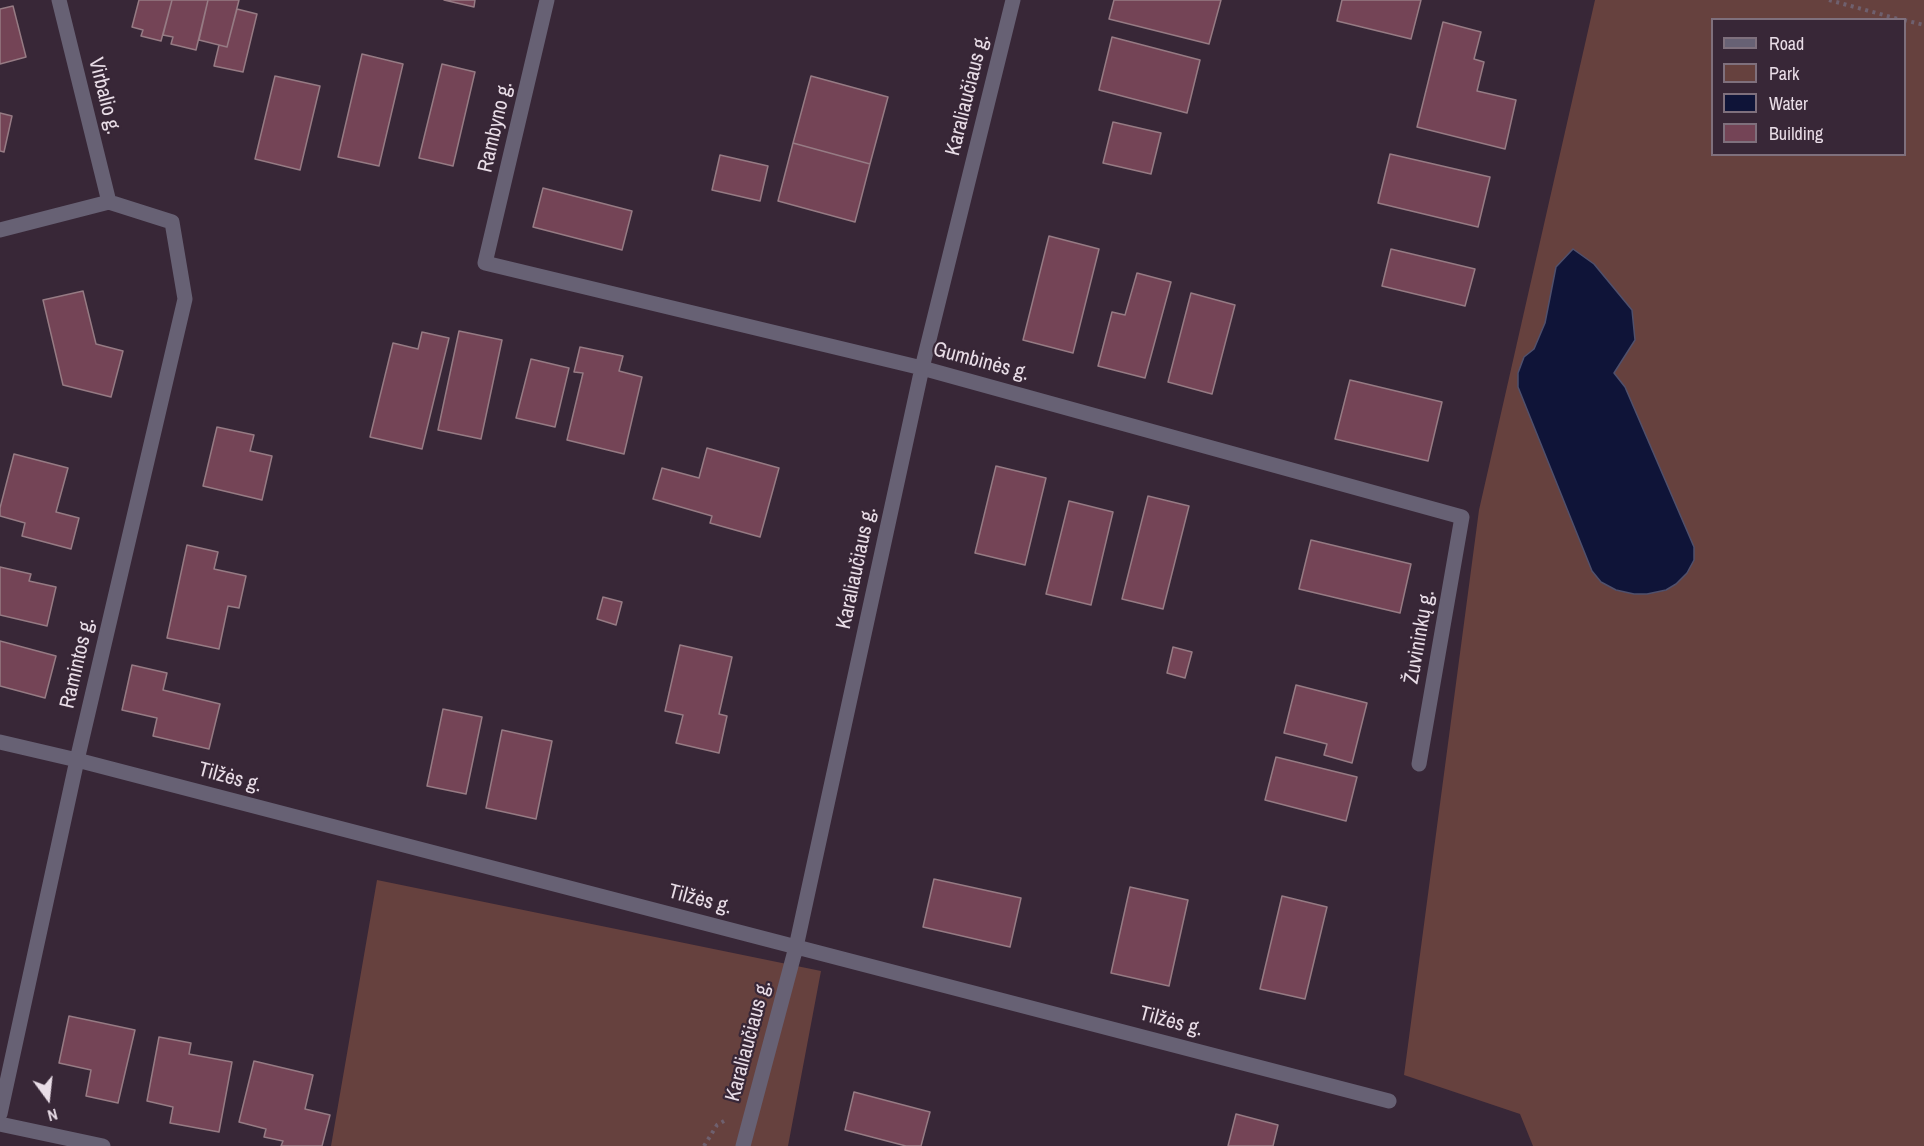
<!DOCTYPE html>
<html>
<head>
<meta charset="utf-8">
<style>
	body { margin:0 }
	#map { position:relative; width:1924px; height:1146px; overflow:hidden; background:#382737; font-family:"Archivo Narrow",sans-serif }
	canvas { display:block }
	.legend { position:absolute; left:1711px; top:18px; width:195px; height:138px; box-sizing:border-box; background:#382737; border:2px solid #7f707d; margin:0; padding:8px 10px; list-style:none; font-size:18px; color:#e9dde7 }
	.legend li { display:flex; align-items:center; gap:12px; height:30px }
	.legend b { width:30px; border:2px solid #7f707d }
	.north { position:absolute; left:18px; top:1068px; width:60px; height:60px; -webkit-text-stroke:4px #382737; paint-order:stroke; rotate:165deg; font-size:16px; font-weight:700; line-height:24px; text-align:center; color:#e9dde7 }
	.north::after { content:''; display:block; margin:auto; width:21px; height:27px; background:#e9dde7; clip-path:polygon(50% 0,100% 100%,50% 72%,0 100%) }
</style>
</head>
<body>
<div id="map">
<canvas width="1924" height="1146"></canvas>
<ul class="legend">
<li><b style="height:8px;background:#676174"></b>Road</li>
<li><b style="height:16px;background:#66413e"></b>Park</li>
<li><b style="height:16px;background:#0f1438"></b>Water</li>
<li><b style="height:16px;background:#744456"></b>Building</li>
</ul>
<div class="north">N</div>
</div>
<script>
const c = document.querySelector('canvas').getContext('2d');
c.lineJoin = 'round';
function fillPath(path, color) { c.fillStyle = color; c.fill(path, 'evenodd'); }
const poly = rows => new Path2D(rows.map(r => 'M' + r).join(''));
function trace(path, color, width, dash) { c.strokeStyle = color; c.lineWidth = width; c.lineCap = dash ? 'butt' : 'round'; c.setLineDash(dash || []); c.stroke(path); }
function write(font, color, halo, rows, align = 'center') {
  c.font = font + ' "Archivo Narrow",sans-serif'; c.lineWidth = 4.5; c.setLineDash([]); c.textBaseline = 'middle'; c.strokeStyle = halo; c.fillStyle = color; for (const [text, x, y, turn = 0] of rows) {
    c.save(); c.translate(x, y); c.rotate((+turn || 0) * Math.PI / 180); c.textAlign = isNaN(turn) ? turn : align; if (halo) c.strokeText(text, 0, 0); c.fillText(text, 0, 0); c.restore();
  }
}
const green = poly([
	[1595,0,1924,0,1924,1146,1533,1146,1520,1114,1404,1075,1479,510],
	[1712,20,1904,20,1904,154,1712,154],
	[377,880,821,971,788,1146,331,1146]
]);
const water = poly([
	[1573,249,1594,264,1632,310,1635,340,1614,373,1625,387,1694,547,1694,560,1687,573,1676,584,1666,590,1647,594,1634,594,1616,590,1601,582,1592,571,1518,387,1518,373,1524,357,1534,349,1545,323,1556,267,1573,249]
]);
const building = poly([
	[139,0,172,0,161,41,141,36,143,30,132,27,139,0],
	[172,0,208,0,196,50,171,44,173,37,163,35,172,0],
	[208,0,239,0,227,47,199,40,208,0],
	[444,0,475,0,474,7,444,0],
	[1114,0,1221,0,1209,44,1109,19,1114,0],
	[1342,0,1421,0,1411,39,1337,21,1342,0],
	[13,6,26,57,0,64,0,9,13,6],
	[237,9,257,14,243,72,214,66,219,45,227,47,237,9],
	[1443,22,1481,32,1474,59,1484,62,1477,91,1516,100,1505,149,1417,127,1443,22],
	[1112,37,1200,60,1187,113,1099,90,1112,37],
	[362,54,403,64,379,166,338,157,362,54],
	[442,64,475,72,453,166,419,158,442,64],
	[275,76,320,86,300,170,255,159,275,76],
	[811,76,888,97,870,164,793,143,811,76],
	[0,113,12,116,4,152,0,151,0,113],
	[1113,122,1161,133,1151,174,1103,163,1113,122],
	[793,143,870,164,855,222,778,201,793,143],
	[1390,154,1490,177,1478,227,1378,203,1390,154],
	[720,155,768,166,760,201,712,190,720,155],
	[543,188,632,211,622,250,533,227,543,188],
	[1049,236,1099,249,1073,353,1023,340,1049,236],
	[1391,249,1475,269,1465,306,1382,286,1391,249],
	[1137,273,1171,282,1145,378,1098,366,1112,312,1125,315,1137,273],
	[83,291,96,344,123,351,111,397,63,385,43,300,83,291],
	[1191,293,1235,305,1212,394,1168,382,1191,293],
	[459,331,502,340,481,439,438,430,459,331],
	[422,332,449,338,422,449,370,437,393,343,418,349,422,332],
	[580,347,623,356,619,371,642,377,624,454,567,440,583,373,574,372,580,347],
	[531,359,569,368,555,427,516,418,531,359],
	[1350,380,1442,402,1428,461,1335,439,1350,380],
	[217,427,254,435,250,451,272,456,262,500,203,486,217,427],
	[707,448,779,468,760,537,710,523,712,516,653,499,662,468,699,478,707,448],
	[14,454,68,468,56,512,79,518,71,549,22,536,25,523,0,516,0,508,14,454],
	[996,466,1046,478,1025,565,975,553,996,466],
	[1148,496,1189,506,1163,609,1122,599,1148,496],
	[1069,501,1113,512,1091,605,1046,594,1069,501],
	[1311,540,1411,564,1400,613,1299,589,1311,540],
	[187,545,218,552,214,569,246,576,239,608,228,606,219,649,167,638,187,545],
	[0,567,31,574,29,581,56,587,47,626,0,615,0,567],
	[603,597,622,602,616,625,597,619,603,597],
	[0,641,56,656,45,698,0,686,0,641],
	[680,645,732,657,719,714,727,716,719,753,676,743,683,715,665,711,680,645],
	[1173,647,1192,652,1185,678,1167,673,1173,647],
	[132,665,167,673,163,690,220,704,209,749,153,736,157,718,122,710,132,665],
	[1296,685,1367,703,1352,763,1324,755,1327,744,1284,733,1296,685],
	[443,709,482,717,466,794,427,786,443,709],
	[502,730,552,741,536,819,486,808,502,730],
	[1276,757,1357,777,1346,821,1265,800,1276,757],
	[934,879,1021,898,1010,947,923,927,934,879],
	[1130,887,1188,900,1169,986,1111,973,1130,887],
	[1282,896,1327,907,1305,999,1260,989,1282,896],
	[69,1016,135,1030,118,1103,86,1096,91,1070,59,1063,69,1016],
	[159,1037,191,1043,189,1054,232,1062,219,1132,170,1123,173,1107,147,1101,159,1037],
	[254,1061,313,1075,305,1109,330,1115,322,1146,281,1146,283,1141,264,1137,266,1129,239,1122,254,1061],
	[854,1092,930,1112,921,1146,906,1146,845,1130,854,1092],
	[1236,1114,1278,1125,1273,1146,1228,1146,1236,1114]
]);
const path = poly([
	[1829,0,1902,20],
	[1904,20,1924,25],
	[704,1146,717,1125,724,1121]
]);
const minor = poly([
	[59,0,109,202],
	[547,0,485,263,922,368,1462,517,1419,764],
	[0,230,109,202,172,222,185,299,77,760,0,1114],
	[0,742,77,760,1389,1101],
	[0,1124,103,1146],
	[743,1146,796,947,922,368,1013,0]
]);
const streetNames = [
	["Karaliaučiaus g.",968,95,-76],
	["Virbalio g.",104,96,76],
	["Rambyno g.",496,127,-77],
	["Gumbinės g.",981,362,15],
	["Karaliaučiaus g.",857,568,-78],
	["Žuvininkų g.",1420,637,-80],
	["Ramintos g.",78,663,-77],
	["Tilžės g.",230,778,15],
	["Tilžės g.",700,900,15],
	["Tilžės g.",1171,1022,15],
	["Karaliaučiaus g.",749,1041,-75]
];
fillPath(green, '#66413e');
fillPath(water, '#0f1438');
trace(water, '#50506c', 1.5);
fillPath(building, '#744456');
trace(building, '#967b84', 1.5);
trace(path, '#6f606e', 4, [3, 4.5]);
trace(minor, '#676174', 15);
write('21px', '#e9dde7', '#382737', streetNames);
</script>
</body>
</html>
